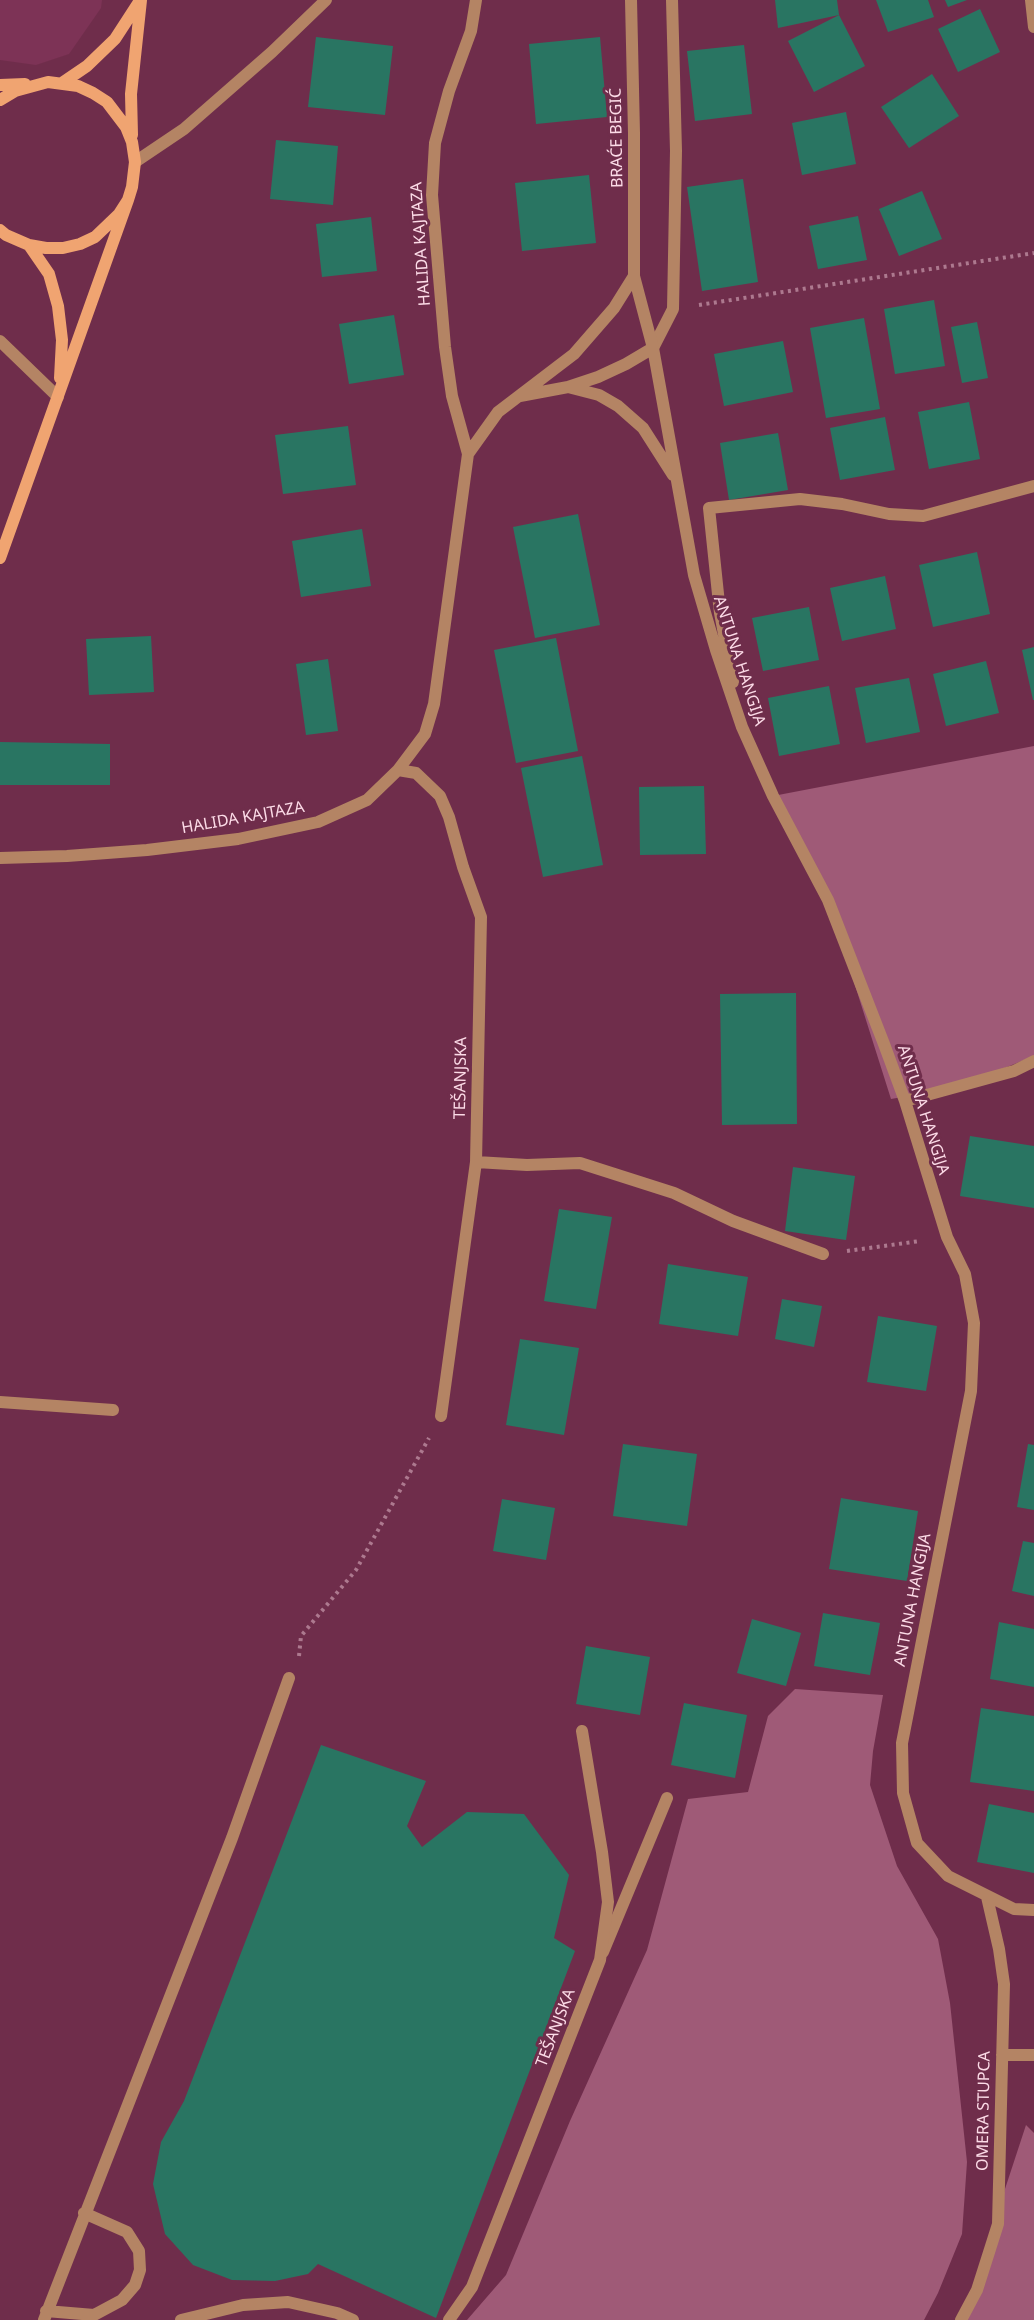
<!DOCTYPE html>
<html>
<head>
<meta charset="utf-8">
<style>
	body { margin:0 }
	canvas { display:block; background:#6f2d4b }
</style>
</head>
<body>
<canvas width="1034" height="2320"></canvas>
<script>
const c = document.querySelector('canvas').getContext('2d');
c.lineJoin = 'round';
function fillPath(path, color) { c.fillStyle = color; c.fill(path, 'evenodd'); }
const poly = rows => new Path2D(rows.map(r => 'M' + r).join(''));
function trace(path, color, width, dash) { c.strokeStyle = color; c.lineWidth = width; c.lineCap = dash ? 'butt' : 'round'; c.setLineDash(dash || []); c.stroke(path); }
function write(font, color, halo, rows, align = 'center') {
  c.font = font + ' "Noto Sans",sans-serif'; c.lineWidth = 6; c.setLineDash([]); c.textBaseline = 'middle'; c.strokeStyle = halo; c.fillStyle = color; for (const [text, x, y, turn = 0] of rows) {
    c.save(); c.translate(x, y); c.rotate((+turn || 0) * Math.PI / 180); c.textAlign = isNaN(turn) ? turn : align; if (halo) c.strokeText(text, 0, 0); c.fillText(text, 0, 0); c.restore();
  }
}
const built = poly([
	[0,0,102,0,101,8,69,54,36,65,0,60]
]);
const green = poly([
	[1034,746,1034,1056,958,1087,891,1099,828,900,773,796],
	[795,1689,883,1695,873,1751,870,1785,897,1866,938,1939,950,2003,967,2162,962,2234,938,2293,924,2320,467,2320,506,2275,570,2121,647,1950,688,1799,748,1792,768,1716],
	[1026,2125,1034,2133,1034,2320,962,2320]
]);
const building = poly([
	[775,0,837,0,839,15,865,66,814,92,788,41,839,15,778,28],
	[876,0,928,0,934,17,888,32],
	[945,0,967,0,948,7],
	[980,9,1000,52,958,72,938,29],
	[316,37,393,46,385,115,308,107],
	[600,37,607,117,536,124,529,44],
	[744,45,752,114,695,121,687,51],
	[932,74,959,116,909,148,881,107],
	[846,112,856,164,802,175,792,123],
	[276,140,338,146,333,205,270,199],
	[589,175,596,243,522,251,515,183],
	[743,179,758,282,702,291,687,187],
	[922,191,942,239,899,256,879,209],
	[858,216,867,260,818,269,809,226],
	[371,217,377,271,322,277,316,224],
	[934,300,945,366,895,374,884,309],
	[394,315,404,375,349,384,339,324],
	[864,318,880,409,826,418,810,328],
	[977,322,988,378,962,383,951,327],
	[783,341,793,392,724,406,714,354],
	[969,402,980,459,929,469,918,412],
	[885,417,895,470,840,480,830,428],
	[348,426,356,485,283,494,275,435],
	[778,433,788,490,729,500,720,443],
	[578,514,600,625,535,638,513,527],
	[362,529,371,586,301,597,292,541],
	[977,552,990,614,933,627,919,565],
	[885,576,896,629,842,641,830,588],
	[809,607,819,660,763,671,752,618],
	[151,636,154,692,89,695,86,639],
	[556,638,578,751,516,763,494,650],
	[1034,647,1034,700,1033,700,1022,650],
	[328,659,338,731,306,735,296,664],
	[986,661,999,713,946,726,933,674],
	[909,678,920,732,866,743,855,688],
	[829,686,840,744,779,756,768,698],
	[0,742,110,744,110,785,0,785],
	[582,756,603,865,543,877,521,768],
	[704,786,706,854,640,855,639,787],
	[796,993,797,1124,722,1125,720,994],
	[970,1136,1034,1146,1034,1208,960,1196],
	[793,1167,855,1176,846,1240,785,1231],
	[559,1209,612,1217,596,1309,544,1301],
	[668,1264,748,1277,738,1336,659,1324],
	[782,1299,822,1306,814,1347,775,1339],
	[878,1316,937,1326,926,1391,867,1382],
	[520,1339,579,1348,564,1435,506,1425],
	[623,1444,697,1454,687,1526,613,1516],
	[1028,1444,1034,1445,1034,1510,1017,1507],
	[841,1498,918,1511,907,1581,829,1569],
	[502,1499,555,1508,546,1560,493,1551],
	[1023,1541,1034,1543,1034,1596,1012,1591],
	[823,1613,880,1623,870,1675,814,1666],
	[752,1619,801,1633,786,1686,737,1673],
	[999,1622,1034,1629,1034,1687,990,1679],
	[586,1646,650,1657,640,1715,576,1704],
	[684,1703,747,1715,735,1778,671,1765],
	[981,1708,1034,1716,1034,1791,970,1782],
	[321,1745,426,1781,407,1826,422,1847,467,1812,524,1814,569,1875,554,1938,575,1951,436,2318,318,2264,308,2274,275,2281,232,2280,193,2265,165,2234,153,2184,161,2142,184,2101],
	[989,1804,1034,1813,1034,1873,977,1862]
]);
const path = poly([
	[699,305,1034,253],
	[847,1251,920,1241],
	[299,1656,301,1636,356,1570,429,1438]
]);
const lane = poly([
	[135,162,184,129,272,52,326,0],
	[0,341,58,397],
	[653,348,673,309,676,151,672,0],
	[0,1402,113,1410],
	[603,1952,667,1798],
	[46,2311,94,2315,122,2300,135,2285,140,2270,139,2251,127,2232,84,2213],
	[44,2320,232,1838,289,1678]
]);
const street = poly([
	[631,0,634,133,634,276,653,348,694,575,716,650,742,727,773,796,828,900,884,1044,905,1101,947,1237,965,1274,974,1323,971,1391,902,1743,903,1793,917,1843,948,1876,1014,1909,1034,1910],
	[1031,0,1034,27],
	[568,387,599,395,618,406,643,428,673,475],
	[520,396,568,387,598,377,626,364,653,348],
	[468,454,498,412,574,354,614,308,634,276],
	[733,682,720,613,709,508,800,499,842,504,889,514,923,516,1034,486],
	[398,770,416,773,440,796,449,817,463,867,481,917,476,1162,441,1416],
	[0,858,67,856,147,850,238,839,318,822,367,800,398,770,425,734,434,704,468,454,452,396,445,347,432,195,435,143,449,91,471,31,476,0],
	[905,1101,1014,1071,1034,1061],
	[476,1162,527,1165,580,1163,674,1193,733,1221,823,1254],
	[1002,2055,1034,2055],
	[181,2320,243,2305,288,2302,337,2313,353,2320],
	[449,2320,472,2287,600,1960,608,1902,602,1852,582,1731],
	[961,2320,977,2290,998,2224,1004,1984,999,1949,987,1897]
]);
const secondary = poly([
	[62,83,87,66,115,39,139,2],
	[0,85,25,84],
	[0,100,15,91,48,82,78,86,93,93,107,102,126,127,132,142,135,162,132,187,128,200,119,214,95,237,80,244,63,248,46,248,29,245,6,235,0,230],
	[132,135,131,94,141,0],
	[29,245,49,274,58,306,62,340,60,378],
	[0,558,128,200]
]);
const streetNames = [
	["BRAĆE BEGIĆ",617,138,-91],
	["HALIDA KAJTAZA",421,244,-94],
	["ANTUNA HANGIJA",739,661,72],
	["HALIDA KAJTAZA",243,818,-10],
	["TEŠANJSKA",461,1078,-89],
	["ANTUNA HANGIJA",923,1110,72],
	["ANTUNA HANGIJA",913,1600,-79],
	["TEŠANJSKA",556,2028,-69],
	["OMERA STUPCA",984,2111,-89]
];
fillPath(built, '#7d3356');
fillPath(green, '#9f5a77');
fillPath(building, '#297562');
trace(path, '#ad798f', 4, [3, 4.5]);
trace(lane, '#b48464', 12);
trace(street, '#b48464', 12);
trace(secondary, '#f0a471', 12);
write('16px', '#fcdbe7', '#6f2d4b', streetNames);
</script>
</body>
</html>
